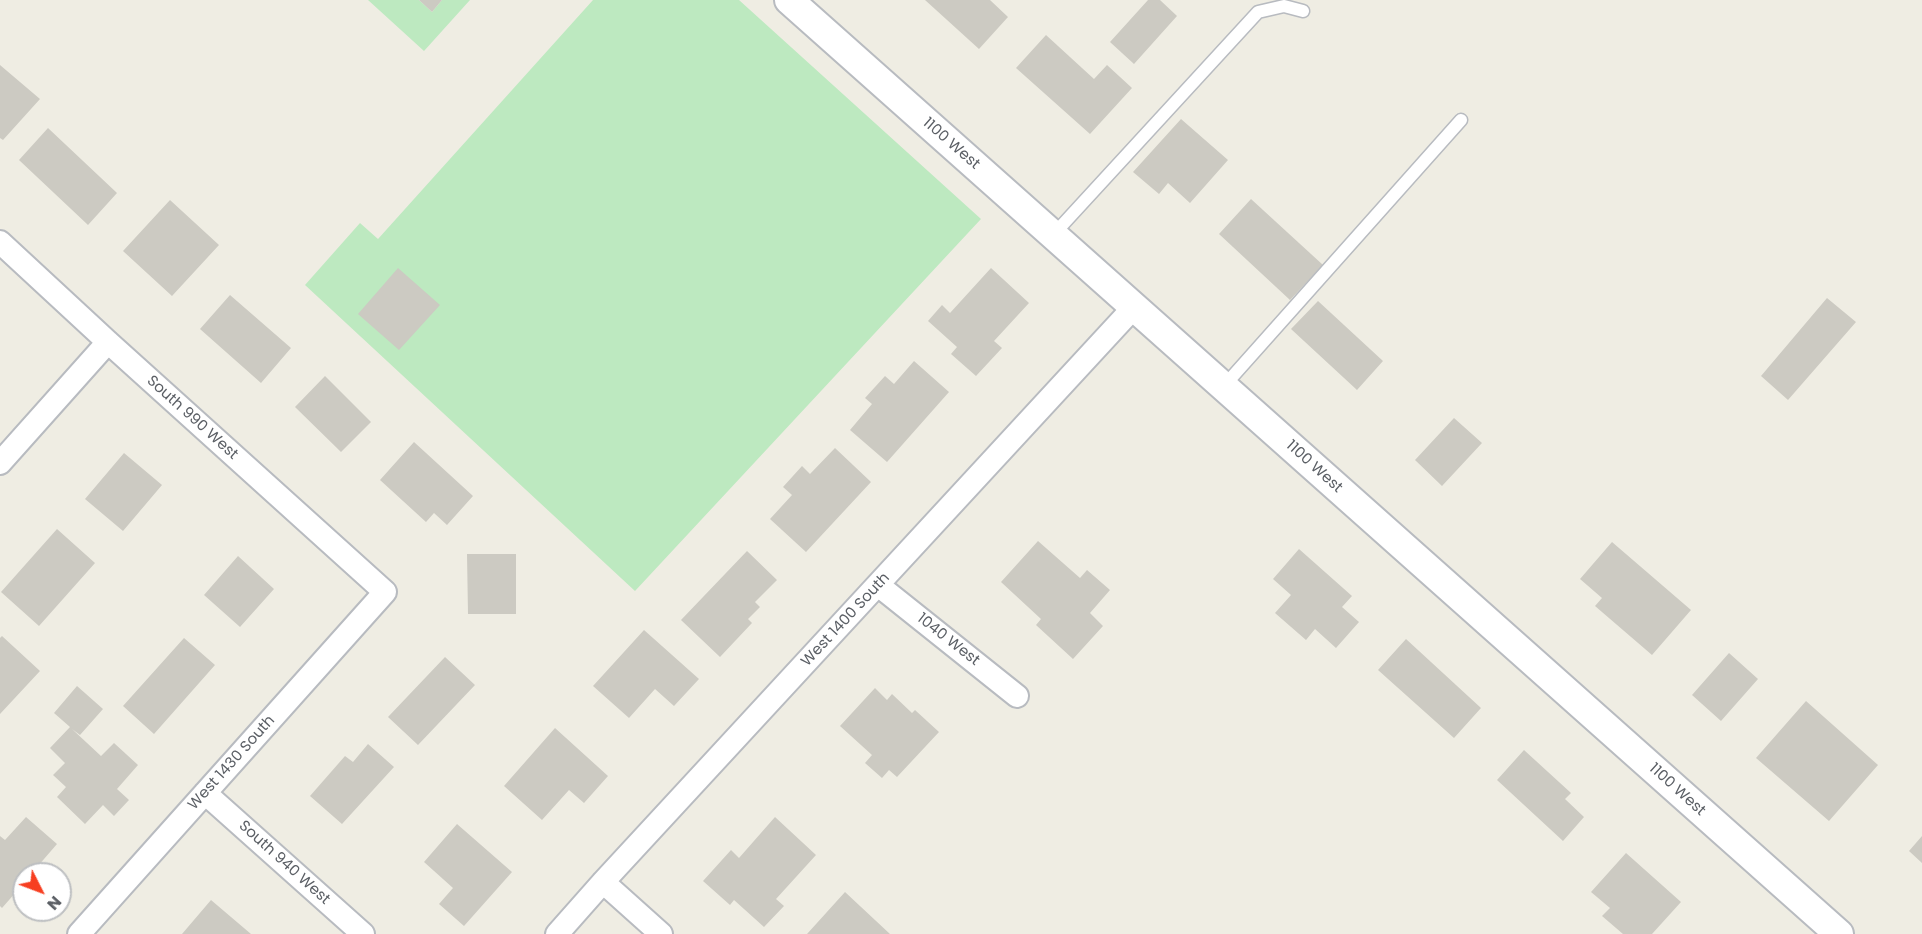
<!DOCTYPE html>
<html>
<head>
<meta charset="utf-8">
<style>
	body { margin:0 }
	#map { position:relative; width:1922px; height:934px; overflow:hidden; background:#efede3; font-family:Poppins,sans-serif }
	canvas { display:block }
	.north { position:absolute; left:12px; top:862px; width:60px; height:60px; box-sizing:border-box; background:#fff; border:2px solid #bdbfc1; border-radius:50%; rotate:132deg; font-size:16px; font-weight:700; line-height:24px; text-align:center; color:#5b5f65 }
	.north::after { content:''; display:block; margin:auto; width:21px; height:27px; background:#f73f21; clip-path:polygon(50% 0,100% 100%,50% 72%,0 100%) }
</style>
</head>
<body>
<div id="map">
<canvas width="1922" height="934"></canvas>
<div class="north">N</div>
</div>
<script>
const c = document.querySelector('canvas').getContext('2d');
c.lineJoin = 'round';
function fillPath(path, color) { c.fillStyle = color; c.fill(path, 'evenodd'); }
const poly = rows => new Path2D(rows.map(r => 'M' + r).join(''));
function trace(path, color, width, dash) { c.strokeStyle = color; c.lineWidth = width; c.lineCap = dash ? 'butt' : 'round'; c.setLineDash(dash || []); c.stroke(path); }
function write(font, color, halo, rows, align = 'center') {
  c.font = font + ' Poppins,sans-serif'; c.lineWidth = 4.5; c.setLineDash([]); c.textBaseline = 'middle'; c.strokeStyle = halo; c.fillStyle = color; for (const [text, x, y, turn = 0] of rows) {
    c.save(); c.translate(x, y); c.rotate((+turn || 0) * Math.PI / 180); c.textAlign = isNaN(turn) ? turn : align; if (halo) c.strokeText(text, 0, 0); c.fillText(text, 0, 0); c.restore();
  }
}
const green = poly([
	[368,0,419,0,432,12,442,0,470,0,424,51],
	[593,0,739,0,981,219,635,591,305,285,360,223,378,239]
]);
const building = poly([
	[419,0,442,0,432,12],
	[925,0,990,0,1008,17,979,49],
	[1148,0,1160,0,1177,16,1134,64,1110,42],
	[1046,35,1094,79,1107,65,1132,88,1090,134,1016,68],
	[0,65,40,99,3,140,0,138],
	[1181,119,1228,160,1190,203,1168,183,1159,194,1133,172],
	[48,128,117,193,88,225,19,160],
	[1251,199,1323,265,1290,300,1219,234],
	[170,200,219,245,172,296,123,251],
	[398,268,440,305,399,350,358,314],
	[991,268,1029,303,994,341,1002,348,976,376,951,354,957,347,928,321,942,305,950,313],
	[230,295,291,348,261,383,200,329],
	[1827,298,1856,322,1788,400,1761,376],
	[1318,301,1383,361,1357,390,1291,329],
	[914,361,949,392,887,462,850,430,872,404,865,398,885,376,894,384],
	[325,376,371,422,341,452,295,407],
	[1454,418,1482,443,1442,486,1415,460],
	[414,442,473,496,447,525,434,513,426,522,380,480],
	[835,448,871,482,806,552,770,519,792,495,783,487,802,466,810,474],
	[124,453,162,485,123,531,85,499],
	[57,529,95,563,39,626,1,592],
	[1038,541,1080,578,1087,570,1110,590,1090,613,1103,626,1073,659,1036,625,1041,619,1001,582],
	[1612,542,1691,610,1652,655,1595,606,1602,598,1580,579],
	[1299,549,1352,596,1342,607,1359,622,1336,648,1315,629,1306,640,1275,613,1291,595,1273,579],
	[747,551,777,580,755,602,760,607,748,619,752,623,720,657,681,620],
	[467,554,516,554,516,614,468,614],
	[238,556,274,589,240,627,204,595],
	[644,630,699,679,674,706,655,689,629,718,593,686],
	[2,636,40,671,0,714,0,638],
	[184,638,215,665,154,734,123,706],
	[1406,639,1481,708,1454,738,1378,670],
	[1729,653,1758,679,1721,721,1692,695],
	[445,657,475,685,418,745,388,717],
	[77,686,103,709,80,735,72,729,101,756,114,743,138,765,117,789,129,800,114,816,103,805,85,824,57,797,66,787,53,775,65,763,50,748,70,727,54,713],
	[875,688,887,700,892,694,912,713,915,710,939,732,897,777,889,770,882,778,865,763,872,755,840,726],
	[1806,701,1878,765,1829,821,1756,758],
	[555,728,608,776,584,803,569,790,542,820,504,786],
	[368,744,394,767,342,824,310,796,345,756,353,762],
	[1524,750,1571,793,1565,799,1584,817,1563,841,1497,780],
	[26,817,57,844,31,874,24,874,24,883,2,908,0,906,0,836,5,840],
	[775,817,816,855,776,899,784,906,764,927,734,900,730,905,703,881,731,850,739,858],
	[457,824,512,872,464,926,439,904,453,888,424,862],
	[1922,836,1922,863,1909,851],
	[1626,853,1681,902,1652,934,1623,934,1602,916,1610,908,1591,892],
	[845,892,890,934,807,934],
	[211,900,251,934,182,934]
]);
const service = poly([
	[1054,234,1258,12,1284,6,1303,11],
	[1224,386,1461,120]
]);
const minor = poly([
	[0,242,108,342,385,592,79,934],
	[0,463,108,342],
	[878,585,1017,696],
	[205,793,363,934],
	[603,882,661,934],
	[557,934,603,882,1135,306]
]);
const tertiary = poly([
	[789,0,1839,934]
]);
const streetNames = [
	["1100 West",951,144,41],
	["South 990 West",192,418,42],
	["1100 West",1314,467,42],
	["West 1400 South",846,620,-47],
	["1040 West",948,640,38],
	["West 1430 South",232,763,-48],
	["1100 West",1677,790,42],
	["South 940 West",284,863,42]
];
fillPath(green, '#bde9c0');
fillPath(building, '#cccac2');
trace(service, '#b8bbc0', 15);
trace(minor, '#b8bbc0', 26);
trace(tertiary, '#b8bbc0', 32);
trace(service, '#fff', 12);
trace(minor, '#fff', 22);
trace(tertiary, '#fff', 28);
write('15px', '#5b5f65', '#fff', streetNames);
</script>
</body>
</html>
